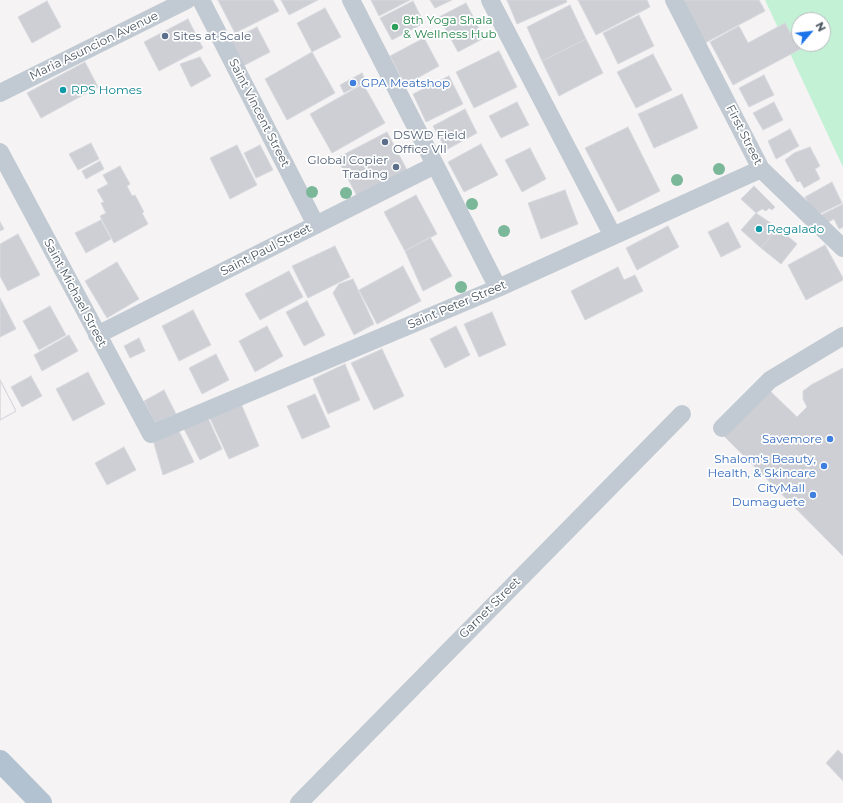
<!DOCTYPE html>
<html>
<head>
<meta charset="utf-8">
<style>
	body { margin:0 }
	#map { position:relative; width:843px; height:803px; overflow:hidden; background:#f5f3f3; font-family:Montserrat,sans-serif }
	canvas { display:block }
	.north { position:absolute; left:791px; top:12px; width:40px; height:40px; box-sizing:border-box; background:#fff; border:1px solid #b7bbc0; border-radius:50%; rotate:62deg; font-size:11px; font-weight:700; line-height:16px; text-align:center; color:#4a5661 }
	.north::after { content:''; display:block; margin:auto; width:14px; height:18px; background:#1a73e8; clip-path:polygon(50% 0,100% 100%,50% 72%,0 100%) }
</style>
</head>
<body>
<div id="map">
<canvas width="843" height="803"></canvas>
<div class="north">N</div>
</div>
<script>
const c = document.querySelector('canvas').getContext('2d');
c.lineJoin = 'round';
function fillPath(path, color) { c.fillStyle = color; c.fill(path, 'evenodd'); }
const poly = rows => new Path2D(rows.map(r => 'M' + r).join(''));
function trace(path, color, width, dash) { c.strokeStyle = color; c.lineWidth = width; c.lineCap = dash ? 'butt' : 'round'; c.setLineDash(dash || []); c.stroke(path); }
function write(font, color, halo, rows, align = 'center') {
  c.font = font + ' Montserrat,sans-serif'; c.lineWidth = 3.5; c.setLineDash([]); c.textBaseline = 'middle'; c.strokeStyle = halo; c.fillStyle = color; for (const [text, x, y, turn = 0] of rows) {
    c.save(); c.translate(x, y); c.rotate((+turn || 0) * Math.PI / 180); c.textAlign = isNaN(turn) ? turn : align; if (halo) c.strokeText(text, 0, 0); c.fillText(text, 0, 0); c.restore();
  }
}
const green = poly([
	[765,0,843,0,843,167],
	[799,20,823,20,823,44,799,44]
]);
const building = poly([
	[218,0,273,0,279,11,235,33,218,0],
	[281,0,318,0,289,15,281,0],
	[371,0,410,0,379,16,371,0],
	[430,0,452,0,435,8,430,0],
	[507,0,566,0,567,2,517,24,507,0],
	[578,0,647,0,650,7,596,35,578,0],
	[680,0,759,0,765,11,703,44,680,0],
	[47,1,61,27,32,43,18,17,47,1],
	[413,1,424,23,392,40,380,18,413,1],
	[466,3,484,38,458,52,439,17,466,3],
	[570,5,586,39,542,61,527,27,570,5],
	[325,8,341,37,312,52,297,23,325,8],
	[639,15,654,46,618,64,603,33,639,15],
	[188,19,203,48,159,71,144,42,188,19],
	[785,23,790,33,797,29,799,33,799,44,804,44,806,46,733,85,710,42,739,26,748,43,785,23],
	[257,27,270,52,243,66,230,41,257,27],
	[424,38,439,66,405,85,390,56,424,38],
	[586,39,603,73,559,96,542,61,586,39],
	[499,51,517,87,474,108,456,72,499,51],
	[312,52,335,93,287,120,265,79,312,52],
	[653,54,672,90,636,108,617,72,653,54],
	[200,57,211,76,191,87,180,64,200,57],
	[85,62,98,87,41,118,27,93,85,62],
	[362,73,366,81,344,93,340,85,362,73],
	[764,75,774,95,749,107,739,88,764,75],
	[449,76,463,104,426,122,413,94,449,76],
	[363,84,385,123,332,153,310,114,363,84],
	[682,94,698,128,654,148,638,114,682,94],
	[517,102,529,125,501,138,489,116,517,102],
	[774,102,783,120,763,130,753,113,774,102],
	[465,109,477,133,446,150,433,126,465,109],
	[628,127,660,191,618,212,585,148,628,127],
	[790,129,799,146,776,159,768,141,790,129],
	[387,132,407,170,357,196,337,158,387,132],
	[91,143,99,159,78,170,69,154,91,143],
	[481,144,498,175,464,192,448,162,481,144],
	[237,145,257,185,230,199,210,158,237,145],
	[260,145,273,170,256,178,244,153,260,145],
	[810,147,820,166,815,169,820,179,804,188,800,181,797,182,785,160,794,153,810,147],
	[530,148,546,179,522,192,505,160,530,148],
	[100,161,104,169,86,179,82,171,100,161],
	[120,166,130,184,127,186,132,196,135,195,144,212,142,213,148,224,114,243,100,216,106,213,101,203,104,202,97,190,108,184,103,175,120,166],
	[832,182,842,203,815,216,805,197,832,182],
	[754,186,775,207,772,210,769,208,766,211,762,209,756,213,741,199,754,186],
	[565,190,578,224,541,239,528,203,565,190],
	[416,195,437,234,405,251,384,212,416,195],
	[843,204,843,227,839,229,834,219,825,224,821,215,843,204],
	[756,213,778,228,761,248,741,230,756,213],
	[101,220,111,239,86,253,75,233,101,220],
	[0,222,4,229,0,231,0,222],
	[728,222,741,247,721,257,708,232,728,222],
	[668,226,679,247,637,270,626,248,668,226],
	[778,228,797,244,781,264,761,248,778,228],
	[18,234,40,275,8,291,0,276,0,244,18,234],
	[430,237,452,276,423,291,405,251,430,237],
	[825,245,843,278,843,280,806,300,788,265,825,245],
	[335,246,350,277,308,298,292,266,335,246],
	[117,262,139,299,107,318,85,281,117,262],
	[403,266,421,301,377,324,359,290,403,266],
	[618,267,624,280,635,275,643,291,585,320,571,291,618,267],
	[289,271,303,297,260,320,245,294,289,271],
	[353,279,374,324,354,335,333,293,339,284,353,279],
	[0,298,16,329,0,337,0,298],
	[307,301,325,335,304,346,286,312,307,301],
	[50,306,66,335,39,350,23,321,50,306],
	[193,310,211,345,179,361,162,326,193,310],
	[492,312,506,345,479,357,464,324,492,312],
	[267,326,283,356,255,372,239,341,267,326],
	[456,326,470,355,445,368,430,339,456,326],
	[69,335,78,351,42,371,34,355,69,335],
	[139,338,145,351,130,358,124,346,139,338],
	[382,349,404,396,374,410,351,363,382,349],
	[216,354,229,380,202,394,189,368,216,354],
	[345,364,360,400,328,414,313,379,345,364],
	[843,368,843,556,722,434,767,388,797,417,807,407,803,399,803,391,811,385,843,368],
	[88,372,105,404,73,421,56,389,88,372],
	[31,376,42,396,22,407,11,387,31,376],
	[0,380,16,411,0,420,0,380],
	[0,380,16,411,0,420,0,380],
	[164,390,176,414,155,423,144,401,164,390],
	[315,394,330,427,302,439,287,406,315,394],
	[239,399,259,446,229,459,208,414,239,399],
	[207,416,222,449,200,460,183,427,207,416],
	[178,429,194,462,163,475,153,440,178,429],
	[124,447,136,470,107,485,95,463,124,447],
	[838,750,843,755,843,781,826,763,838,750]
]);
const minor = poly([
	[201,0,316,225],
	[351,0,498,288],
	[490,0,613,236],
	[674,0,761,169,843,248],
	[0,93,187,0],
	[0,152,151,434,498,288,761,169],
	[97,335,435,165],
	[722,428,770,380,843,336],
	[299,803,682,414]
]);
const major = poly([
	[0,761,41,803]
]);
const trees = [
	[719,169],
	[677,180],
	[312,192],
	[346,193],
	[472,204],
	[504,231],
	[461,287]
];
const markers = [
	[395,27,4,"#2e9e5b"],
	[165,36,4,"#5c6f8a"],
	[353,83,4,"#3f7fe0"],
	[63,90,4,"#0f9aa8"],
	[385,142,4,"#5c6f8a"],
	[396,167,4,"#5c6f8a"],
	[759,229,4,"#0f9aa8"],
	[830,439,4,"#3f7fe0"],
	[824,466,4,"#3f7fe0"],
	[813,495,4,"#3f7fe0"]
];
const leisureNames = [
	["8th Yoga Shala",403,20],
	["& Wellness Hub",403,34]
];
const serviceNames = [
	["Sites at Scale",173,36],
	["DSWD Field",393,135],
	["Office VII",393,149],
	["Global Copier",388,160,"right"],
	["Trading",388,174,"right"]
];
const streetNames = [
	["Maria Asuncion Avenue",94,46,-26],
	["Saint Vincent Street",259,113,63],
	["First Street",744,135,63],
	["Saint Paul Street",266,250,-27],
	["Saint Michael Street",75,293,62],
	["Saint Peter Street",457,305,-23],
	["Garnet Street",490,608,-45]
];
const shopNames = [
	["GPA Meatshop",361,83,"left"],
	["Savemore",822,439],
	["Shalom's Beauty,",816,459],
	["Health, & Skincare",816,473],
	["CityMall",805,488],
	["Dumaguete",805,502]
];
const cultureNames = [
	["RPS Homes",71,90],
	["Regalado",767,229]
];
fillPath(green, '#c3f1d5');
fillPath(building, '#cdcfd5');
trace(building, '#d7d9de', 1);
trace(minor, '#c1cad2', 18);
trace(major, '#b3c2d1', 22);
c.fillStyle = '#7bb799';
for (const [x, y] of trees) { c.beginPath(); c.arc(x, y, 6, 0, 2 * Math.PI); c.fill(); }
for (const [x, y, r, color] of markers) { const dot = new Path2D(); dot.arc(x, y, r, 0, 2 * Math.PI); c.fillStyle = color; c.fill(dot); trace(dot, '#fff', 1.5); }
write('12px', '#27864d', '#fff', leisureNames, 'left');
write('12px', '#4e5e75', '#fff', serviceNames, 'left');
write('12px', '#4a5661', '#fff', streetNames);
write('12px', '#366cbe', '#fff', shopNames, 'right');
write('12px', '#0d838f', '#fff', cultureNames, 'left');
</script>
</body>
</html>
